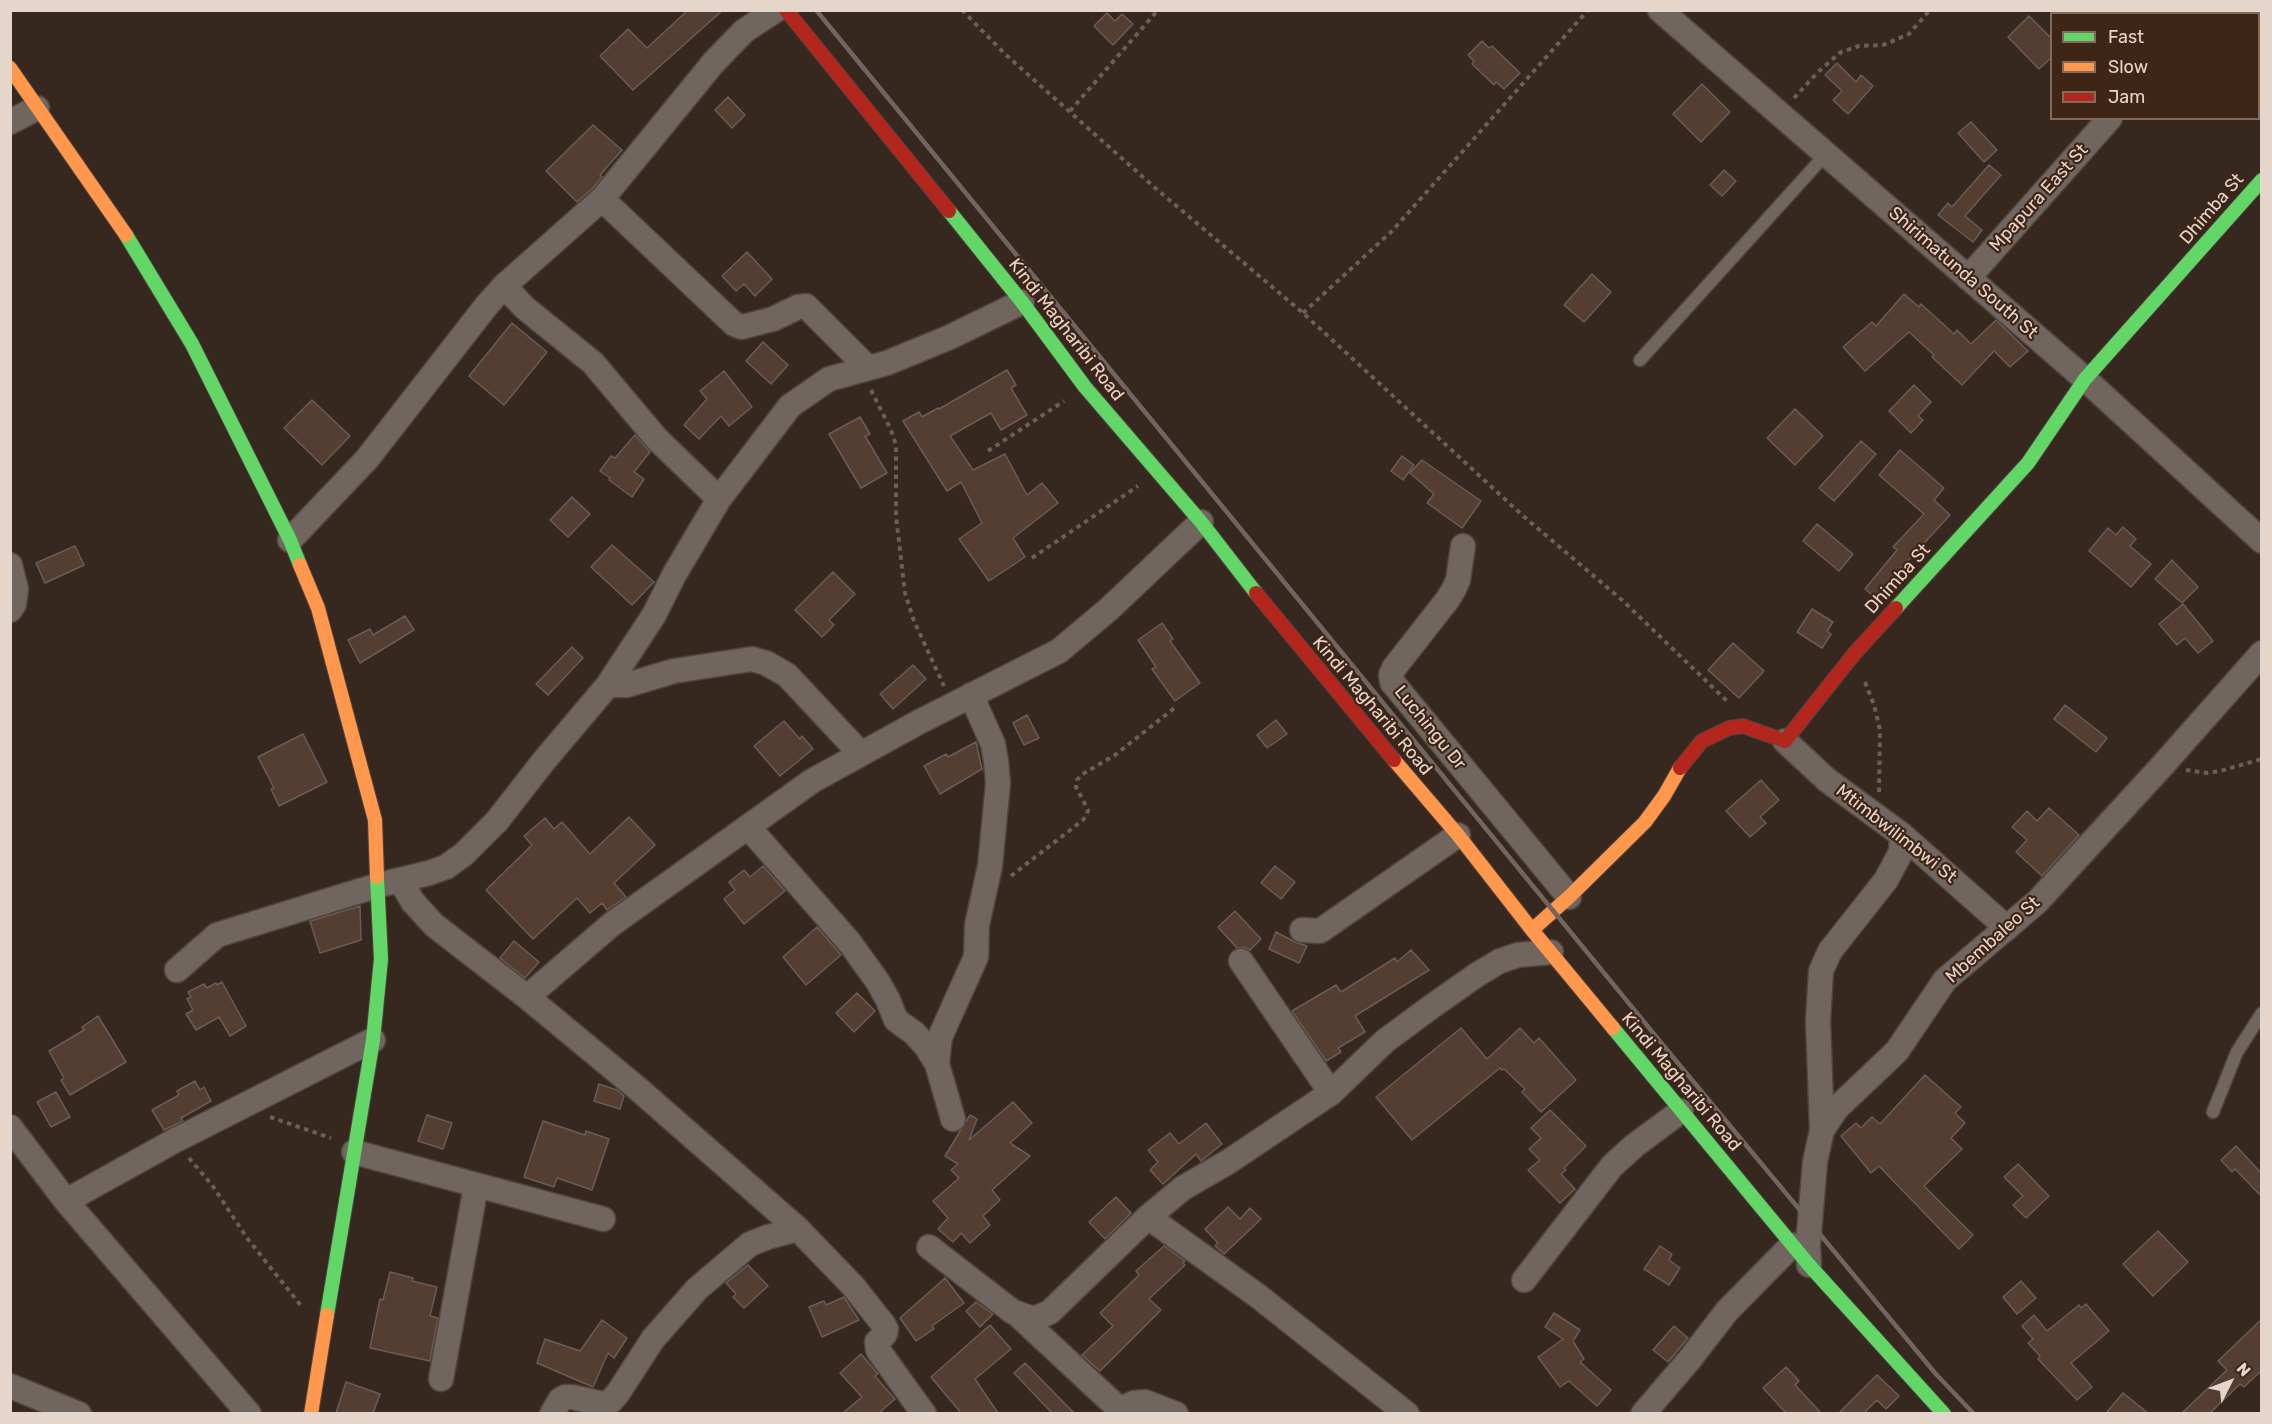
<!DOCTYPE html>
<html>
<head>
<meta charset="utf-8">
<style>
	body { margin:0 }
	#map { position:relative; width:2272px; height:1424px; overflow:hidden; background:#36281f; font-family:Rubik,sans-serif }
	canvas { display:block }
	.frame { position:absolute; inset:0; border:12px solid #e6d5cb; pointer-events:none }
	.legend { position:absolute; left:2050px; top:12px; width:210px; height:108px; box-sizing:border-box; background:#3f2516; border:2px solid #826b5e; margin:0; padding:8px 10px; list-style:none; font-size:18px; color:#e6d5cb }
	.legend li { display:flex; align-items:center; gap:12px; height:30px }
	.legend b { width:30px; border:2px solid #826b5e }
	.north { position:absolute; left:2200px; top:1352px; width:60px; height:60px; -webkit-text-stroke:4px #3f2516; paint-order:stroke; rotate:48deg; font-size:16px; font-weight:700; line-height:24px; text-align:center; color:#e6d5cb }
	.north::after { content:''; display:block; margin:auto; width:21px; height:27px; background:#e6d5cb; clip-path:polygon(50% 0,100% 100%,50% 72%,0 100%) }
</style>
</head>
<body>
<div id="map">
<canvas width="2272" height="1424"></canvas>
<div class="frame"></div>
<ul class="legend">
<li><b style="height:8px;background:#63d668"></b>Fast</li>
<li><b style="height:8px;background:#ff974d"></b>Slow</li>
<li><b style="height:8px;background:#b3261e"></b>Jam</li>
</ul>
<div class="north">N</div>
</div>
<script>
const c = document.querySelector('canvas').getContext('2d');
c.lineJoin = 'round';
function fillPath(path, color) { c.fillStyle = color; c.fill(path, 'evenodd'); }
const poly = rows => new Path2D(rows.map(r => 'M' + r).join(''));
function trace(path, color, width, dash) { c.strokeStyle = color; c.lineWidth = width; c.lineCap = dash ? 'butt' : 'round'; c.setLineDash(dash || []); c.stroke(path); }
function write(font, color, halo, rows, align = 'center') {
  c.font = font + ' Rubik,sans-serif'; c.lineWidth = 4.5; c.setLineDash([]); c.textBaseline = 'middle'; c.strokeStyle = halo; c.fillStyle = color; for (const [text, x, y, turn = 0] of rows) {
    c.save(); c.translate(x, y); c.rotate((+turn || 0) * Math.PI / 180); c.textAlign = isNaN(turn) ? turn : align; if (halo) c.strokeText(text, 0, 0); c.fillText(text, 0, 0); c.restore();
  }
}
const building = poly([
	[688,10,723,10,633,90,600,56,628,29,647,48,688,10],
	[1107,13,1115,21,1122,14,1133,24,1113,45,1094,26,1107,13],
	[2029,16,2052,39,2052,57,2039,69,2008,37,2029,16],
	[1482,41,1489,48,1492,46,1520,73,1504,89,1496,82,1494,85,1472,64,1474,61,1468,55,1482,41],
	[1837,63,1856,82,1861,75,1873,86,1848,114,1833,100,1842,91,1825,75,1837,63],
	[1702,84,1730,112,1701,142,1673,114,1702,84],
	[728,97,745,115,732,128,715,110,728,97],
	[1971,122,1997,150,1984,162,1958,133,1971,122],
	[593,125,622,150,600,175,602,177,592,189,577,202,546,171,593,125],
	[1989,165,2001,175,1965,216,1982,230,1973,242,1938,215,1948,203,1952,207,1989,165],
	[1724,170,1736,181,1722,196,1710,185,1724,170],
	[747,252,772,279,755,296,744,284,736,291,722,276,747,252],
	[1592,274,1611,292,1584,322,1564,305,1592,274],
	[1904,294,1919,307,1921,304,1954,334,1957,330,1971,344,1996,320,2028,351,2010,367,1994,351,1962,385,1932,357,1934,355,1909,332,1865,371,1843,347,1872,322,1876,326,1904,294],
	[512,323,547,352,504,405,469,376,512,323],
	[763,342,788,365,771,384,746,361,763,342],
	[1007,370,1016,385,1011,388,1027,415,1001,430,991,413,950,436,973,470,1005,454,1027,495,1042,483,1058,503,1013,538,1025,557,989,581,959,539,982,523,961,482,947,491,903,421,919,412,922,417,938,408,939,409,1007,370],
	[724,371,752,407,729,426,721,416,699,439,684,425,707,399,700,391,724,371],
	[1914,385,1931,402,1918,416,1923,420,1911,433,1889,411,1914,385],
	[312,400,350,436,322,465,284,428,312,400],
	[1795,409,1823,436,1795,465,1767,438,1795,409],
	[860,417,870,434,865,436,887,473,861,488,829,434,860,417],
	[635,435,650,452,634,472,644,479,632,497,609,480,610,478,600,471,611,456,615,458,635,435],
	[1861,441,1876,454,1834,501,1819,488,1861,441],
	[1900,450,1944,488,1934,500,1950,515,1891,579,1894,582,1878,600,1865,589,1897,550,1893,547,1924,514,1879,475,1900,450],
	[1402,456,1414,465,1403,480,1391,471,1402,456],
	[1422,460,1481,501,1462,528,1427,503,1434,494,1410,473,1422,460],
	[572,497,590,514,568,537,550,520,572,497],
	[1817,524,1853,554,1839,571,1803,541,1817,524],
	[2123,527,2136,539,2130,546,2151,564,2131,587,2089,551,2108,528,2116,535,2123,527],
	[612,545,654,582,632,605,591,567,612,545],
	[75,546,84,565,45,583,36,563,75,546],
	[2172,560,2198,587,2182,603,2155,579,2172,560],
	[833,572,855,594,829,620,834,625,822,637,795,610,833,572],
	[2183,604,2213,641,2198,653,2185,638,2177,645,2159,624,2183,604],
	[1812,609,1833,622,1827,631,1831,634,1822,648,1797,632,1812,609],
	[405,616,414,630,360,663,348,640,370,629,373,635,405,616],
	[1162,623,1173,639,1170,641,1200,683,1175,701,1152,669,1156,667,1138,640,1162,623],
	[1733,643,1764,671,1739,698,1708,670,1733,643],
	[572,647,583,658,548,695,536,684,572,647],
	[913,665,926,679,893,709,880,694,913,665],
	[2065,705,2107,738,2096,752,2054,719,2065,705],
	[1027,715,1039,738,1024,745,1013,723,1027,715],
	[1276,720,1287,734,1267,748,1257,735,1276,720],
	[784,721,800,739,802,736,813,749,780,776,754,746,784,721],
	[303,734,327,782,279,806,271,789,274,788,258,757,303,734],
	[976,742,982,769,940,794,924,766,946,754,948,757,976,742],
	[1761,780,1779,800,1760,817,1766,823,1750,837,1726,811,1761,780],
	[2049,808,2079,835,2042,876,2016,852,2027,840,2012,827,2027,811,2037,821,2049,808],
	[629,817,655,845,614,883,626,897,607,910,602,903,590,913,577,898,533,939,486,890,532,845,524,836,545,818,554,829,562,822,590,854,629,817],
	[763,866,785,891,744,924,724,899,735,890,729,882,744,870,750,877,763,866],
	[1275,866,1295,882,1281,899,1261,883,1275,866],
	[360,906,361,940,320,953,310,921,360,906],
	[1235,911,1261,939,1250,950,1244,947,1237,948,1218,927,1235,911],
	[817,927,841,955,806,985,783,957,817,927],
	[1276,932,1295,942,1307,946,1299,963,1269,949,1276,932],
	[514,941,539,962,525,978,500,958,514,941],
	[1411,950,1429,970,1355,1016,1365,1032,1338,1048,1341,1052,1326,1061,1292,1011,1336,985,1341,992,1395,958,1397,962,1411,950],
	[222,982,246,1026,230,1036,219,1017,196,1030,186,1014,193,1010,187,999,191,997,188,992,204,984,207,988,216,983,217,985,222,982],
	[857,993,875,1011,854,1032,836,1013,857,993],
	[98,1016,126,1062,70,1095,61,1080,64,1078,49,1051,84,1030,82,1027,98,1016],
	[1461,1028,1487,1059,1520,1028,1534,1043,1539,1038,1576,1080,1541,1112,1522,1092,1525,1089,1504,1069,1502,1070,1500,1068,1412,1140,1376,1097,1461,1028],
	[1925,1075,1961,1107,1955,1113,1965,1123,1951,1138,1962,1149,1924,1186,1973,1235,1959,1249,1879,1166,1871,1173,1841,1136,1856,1123,1861,1128,1872,1117,1880,1124,1925,1075],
	[195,1081,200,1090,204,1087,211,1101,181,1118,183,1121,164,1130,152,1110,179,1095,177,1091,195,1081],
	[599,1084,617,1090,624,1096,620,1109,594,1101,599,1084],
	[56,1092,70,1117,51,1127,37,1102,56,1092],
	[1013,1102,1032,1123,1010,1143,1030,1156,992,1190,1000,1200,983,1216,990,1225,970,1243,961,1233,953,1242,938,1229,948,1218,933,1201,959,1178,951,1170,958,1164,945,1156,970,1115,977,1119,969,1140,1013,1102],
	[1550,1110,1586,1146,1564,1168,1566,1170,1561,1174,1575,1189,1560,1203,1528,1170,1540,1160,1529,1149,1541,1138,1531,1128,1550,1110],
	[427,1115,452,1123,443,1149,418,1141,427,1115],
	[543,1121,585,1135,586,1131,609,1139,592,1190,557,1178,554,1187,524,1177,543,1121],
	[1206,1123,1222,1144,1201,1161,1196,1154,1163,1184,1150,1170,1158,1162,1148,1150,1170,1133,1179,1144,1206,1123],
	[2236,1146,2262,1174,2262,1197,2235,1169,2232,1172,2221,1160,2236,1146],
	[2018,1164,2049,1196,2026,1218,2013,1205,2023,1196,2004,1177,2018,1164],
	[1116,1197,1131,1213,1105,1239,1089,1222,1116,1197],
	[1228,1207,1240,1219,1250,1208,1261,1219,1224,1254,1215,1246,1218,1243,1205,1229,1228,1207],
	[2158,1231,2188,1262,2153,1296,2123,1264,2158,1231],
	[1164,1246,1185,1261,1183,1263,1185,1265,1149,1299,1161,1310,1100,1371,1082,1355,1113,1326,1100,1313,1139,1275,1136,1271,1164,1246],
	[1660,1246,1672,1254,1669,1260,1680,1268,1669,1285,1644,1269,1660,1246],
	[748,1265,768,1286,744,1308,733,1297,736,1294,726,1283,748,1265],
	[390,1272,413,1278,412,1281,437,1287,430,1316,438,1318,430,1361,370,1348,380,1299,383,1300,390,1272],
	[945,1278,964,1303,932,1326,934,1329,916,1341,900,1318,945,1278],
	[2021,1281,2036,1298,2017,1314,2003,1297,2021,1281],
	[844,1297,859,1320,822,1337,809,1307,824,1301,826,1305,844,1297],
	[976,1302,993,1314,980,1327,966,1311,976,1302],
	[2086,1304,2109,1331,2071,1363,2092,1387,2077,1400,2038,1359,2040,1356,2028,1343,2033,1339,2022,1326,2034,1315,2047,1331,2079,1305,2081,1308,2086,1304],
	[1554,1313,1580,1330,1573,1341,1584,1359,1580,1362,1611,1390,1597,1406,1569,1381,1560,1387,1538,1357,1563,1339,1545,1327,1554,1313],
	[2262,1319,2262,1370,2244,1387,2240,1384,2210,1413,2182,1413,2227,1370,2218,1361,2262,1319],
	[602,1320,627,1338,614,1358,608,1353,593,1387,537,1363,545,1339,580,1351,602,1320],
	[990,1325,1011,1349,975,1379,998,1413,961,1413,931,1377,990,1325],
	[1674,1326,1688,1338,1668,1362,1653,1350,1674,1326],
	[861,1354,878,1374,875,1376,895,1399,879,1413,843,1413,862,1397,840,1373,861,1354],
	[1025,1363,1074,1413,1052,1413,1014,1373,1025,1363],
	[1786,1367,1799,1381,1795,1385,1821,1413,1786,1413,1763,1388,1786,1367],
	[1877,1375,1899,1396,1886,1409,1877,1400,1864,1413,1839,1413,1877,1375],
	[346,1382,380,1394,373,1413,336,1413,346,1382],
	[2123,1393,2148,1413,2106,1413,2123,1393]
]);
const path = poly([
	[962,10,1005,54,1154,187,1303,313,1522,515,1622,600,1729,703],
	[1794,98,1818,72,1841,52,1859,46,1883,45,1909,34,1930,10],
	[1070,111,1158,10],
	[1303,313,1392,231,1588,10],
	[871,390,891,430,896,445,896,516,905,593,914,621,944,686],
	[988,451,1064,401],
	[1032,558,1138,486],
	[1865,682,1874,705,1880,730,1879,792],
	[2186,770,2207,773,2220,771,2262,759],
	[1011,876,1083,820,1087,814,1088,810,1076,787,1077,780,1081,775,1115,755,1177,706],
	[270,1117,331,1138],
	[189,1158,212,1185,247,1238,302,1307]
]);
const lane = poly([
	[1640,360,1826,154],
	[2213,1112,2237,1052,2262,1013]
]);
const street = poly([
	[1660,10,2085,379,2262,541],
	[2200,14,2203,10],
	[10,122,37,108],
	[602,199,734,324,742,327,773,319,798,307,806,306,868,368],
	[1968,278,2110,118],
	[504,286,525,308,593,363,656,438,719,499],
	[290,540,367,459,487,305,504,286,602,199,714,62,744,31,776,10],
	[1463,546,1458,580,1454,589,1448,599,1394,668,1391,675,1392,682,1569,897],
	[10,565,16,589,14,604,10,610],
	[608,685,627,685,674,671,752,659,766,663,787,675,861,754],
	[1785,741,1827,780,1902,835,2007,928],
	[749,828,850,943,878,982,888,1000,896,1020,914,1033,926,1046,937,1064,953,1119],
	[400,880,413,902,434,925,527,997,637,1088,798,1229,853,1286,883,1324,886,1329,885,1334,877,1342,878,1350,924,1414],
	[1302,930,1320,931,1458,835],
	[1241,961,1331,1093],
	[177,970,217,935,379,885,429,873,446,867,464,854,497,821,543,762,608,685,654,615,674,575,719,499,790,406,829,379,887,363,950,337,1022,302],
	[527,997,612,924,812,781,919,722,1059,651,1109,609,1201,522],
	[937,1064,940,1037,976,957,977,925,990,866,998,783,996,761,993,744,971,695],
	[10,1127,66,1201,249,1414],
	[1822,1130,1818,1021,1821,971,1830,951,1886,880,1901,852,1902,835],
	[354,1152,603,1219],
	[66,1201,174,1141,373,1040],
	[1148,1217,1258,1296,1407,1414],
	[929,1247,1013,1312,1034,1319,1050,1312,1148,1217,1183,1188,1228,1162,1331,1093,1385,1041,1431,1007,1478,974,1500,961,1518,955,1551,952],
	[1809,1265,1808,1245,1815,1162,1822,1130,1837,1108,1897,1051,1945,980,2037,902,2162,766,2262,653],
	[1524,1280,1612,1166,1634,1146,1681,1111],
	[1016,1313,1117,1407,1121,1409,1134,1403,1145,1402,1176,1414],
	[441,1379,476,1186],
	[10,1386,79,1414],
	[552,1414,560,1400,565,1397,572,1397,603,1404,611,1401,618,1393,653,1339,697,1289,750,1244,768,1237,798,1229],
	[1643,1414,1690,1359,1727,1311,1792,1245]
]);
const fast = poly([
	[949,211,1022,302,1085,387,1201,522,1256,593],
	[126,235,192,344,290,540,300,565],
	[1896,608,2028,463,2085,379,2262,180],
	[1613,1028,1809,1265,1944,1414],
	[327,1315,373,1040,381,959,377,877]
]);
const slow = poly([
	[10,68,126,235],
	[300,565,318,608,375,820,377,877],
	[1394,760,1458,835,1532,930,1613,1028],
	[1532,930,1569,897,1645,822,1664,796,1680,768],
	[311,1414,327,1315]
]);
const jam = poly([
	[786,10,949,211],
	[1256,593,1394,760],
	[1680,768,1702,741,1729,728,1743,726,1785,741,1854,654,1896,608]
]);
const rail = poly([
	[816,10,1663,1045,1935,1373,1974,1414]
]);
const streetNames = [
	["Mpapura East St",2039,198,-48],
	["Dhimba St",2212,209,-49],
	["Shirimatunda South St",1963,273,41],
	["Kindi Magharibi Road",1066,330,52],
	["Dhimba St",1898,579,-48],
	["Kindi Magharibi Road",1372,706,50],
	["Luchingu Dr",1430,728,51],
	["Mtimbwilimbwi St",1896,834,38],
	["Mbembaleo St",1993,940,-42],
	["Kindi Magharibi Road",1681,1082,50]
];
fillPath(building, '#543d31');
trace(building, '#6a5d57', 1.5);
trace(lane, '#50443d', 15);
trace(street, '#50443d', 27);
trace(fast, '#50443d', 16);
trace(slow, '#50443d', 16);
trace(jam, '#50443d', 16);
trace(path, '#6a5f59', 4, [4.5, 4.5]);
trace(lane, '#70655f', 12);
trace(street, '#70655f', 24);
trace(fast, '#63d668', 14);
trace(slow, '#ff974d', 14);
trace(jam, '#b3261e', 14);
trace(rail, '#706560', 4.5);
write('18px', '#e6d5cb', '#3f2516', streetNames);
</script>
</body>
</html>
